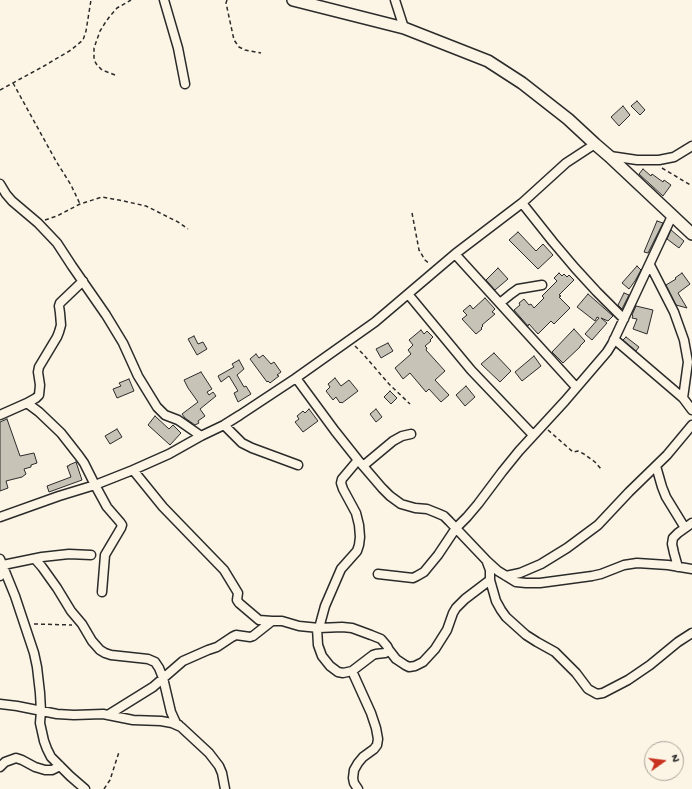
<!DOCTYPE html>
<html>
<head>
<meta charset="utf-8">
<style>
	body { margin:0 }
	#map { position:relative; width:692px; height:789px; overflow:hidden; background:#fcf5e5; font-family:"Gochi Hand",sans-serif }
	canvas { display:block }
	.north { position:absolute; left:644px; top:741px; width:40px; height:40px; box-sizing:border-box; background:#fcf5e5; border:1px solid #a8a49b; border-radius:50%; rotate:76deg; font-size:11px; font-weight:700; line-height:16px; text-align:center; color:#2b2b2b }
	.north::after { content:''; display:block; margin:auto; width:14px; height:18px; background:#c8321e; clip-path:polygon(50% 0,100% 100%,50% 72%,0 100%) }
</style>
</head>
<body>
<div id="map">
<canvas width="692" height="789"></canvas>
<div class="north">N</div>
</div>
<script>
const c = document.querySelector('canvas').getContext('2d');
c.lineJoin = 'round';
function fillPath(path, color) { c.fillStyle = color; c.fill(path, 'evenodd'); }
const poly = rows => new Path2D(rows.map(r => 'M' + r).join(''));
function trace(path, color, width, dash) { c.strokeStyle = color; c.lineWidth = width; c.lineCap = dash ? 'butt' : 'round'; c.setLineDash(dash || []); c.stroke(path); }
const building = poly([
	[637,101,645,110,640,115,631,106,637,101],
	[623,106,630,115,619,126,611,117,623,106],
	[643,169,651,176,652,174,663,182,664,180,671,185,663,196,639,174,643,169],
	[657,221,663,223,648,253,644,252,657,221],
	[671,230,684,241,679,248,667,239,671,230],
	[518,232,536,251,543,244,553,255,538,269,509,240,518,232],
	[637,266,641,270,635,281,629,289,622,283,637,266],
	[498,268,508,279,495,290,486,280,498,268],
	[559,273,562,276,564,274,567,277,569,275,574,280,559,295,561,296,559,297,570,308,554,324,551,321,538,334,529,324,528,326,514,310,520,305,519,303,524,299,529,305,531,304,534,308,544,298,542,296,557,281,554,278,559,273],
	[682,273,690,284,678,293,687,308,676,305,666,285,676,279,675,278,682,273],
	[624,293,629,295,622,309,618,305,624,293],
	[588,294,613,316,608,321,601,318,607,323,592,340,585,334,599,318,597,317,595,321,577,307,588,294],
	[485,298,495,309,492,312,495,314,482,325,483,326,481,328,482,329,476,334,462,319,467,315,463,311,470,305,473,309,485,298],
	[636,306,653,310,647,334,633,329,637,319,632,318,633,316,632,315,636,306],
	[574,329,585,341,580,346,580,347,563,363,552,352,574,329],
	[421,330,424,334,427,331,433,337,430,340,431,341,425,346,427,348,426,350,445,371,435,380,449,395,441,402,429,389,426,392,410,373,403,379,395,368,411,354,408,350,413,345,409,340,421,330],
	[194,336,198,344,203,342,207,349,197,355,188,339,194,336],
	[626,337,639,347,636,351,623,340,626,337],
	[388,343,393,351,381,358,376,349,388,343],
	[494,353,511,371,500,382,481,364,494,353],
	[256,354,259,358,263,355,271,364,274,362,281,372,277,375,279,376,270,383,268,381,267,382,250,359,256,354],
	[534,356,541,366,522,381,515,372,534,356],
	[239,360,244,369,237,375,244,387,246,386,251,394,238,402,234,393,238,391,229,376,221,382,218,376,234,367,232,364,239,360],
	[201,372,212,389,207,392,209,395,213,392,216,396,200,409,205,416,198,421,199,423,195,425,185,418,182,414,198,402,188,388,184,380,201,372],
	[335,378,341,386,349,380,358,391,342,403,341,402,340,403,336,397,333,400,326,391,330,387,328,384,335,378],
	[129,379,134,391,117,398,113,389,121,386,119,383,129,379],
	[466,386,475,397,465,406,456,395,466,386],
	[390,391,397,398,391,404,384,397,390,391],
	[309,409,318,421,303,432,295,422,299,419,297,416,303,411,305,413,309,409],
	[376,409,382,417,376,422,370,414,376,409],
	[155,416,169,429,173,425,181,433,170,445,148,425,155,416],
	[7,419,20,456,34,453,37,463,31,465,31,467,24,469,26,474,22,477,6,481,8,488,0,491,0,422,7,419],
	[117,429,122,437,110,444,105,436,117,429],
	[76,462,82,480,49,492,47,486,71,477,67,466,69,466,69,465,76,462]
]);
const path = poly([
	[227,0,226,3,234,40,239,47,245,50,261,53],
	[115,75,102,70,97,65,94,60,94,48,100,31,105,23,110,16,117,8,131,0],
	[13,83,56,161,71,185,80,204],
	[0,90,44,66,71,50,83,40,86,31,91,0],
	[662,168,692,186],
	[412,213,419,250,425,260,430,264],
	[45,220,57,216,80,204,102,197,119,200,146,206,178,222,188,229],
	[355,346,363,354,389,384,410,404],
	[548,430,573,452,578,451,584,454,595,462,601,469],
	[34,624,72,625],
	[104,789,110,780,119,752]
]);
const street = poly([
	[164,0,178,48,185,84],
	[395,0,404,28],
	[610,156,637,160,659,160,674,157,692,146],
	[0,184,6,194,12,201,38,223,57,243,72,266,106,315,123,343,138,376,157,407,165,415,178,420,201,436],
	[522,203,553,242,575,268,597,292,624,319],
	[455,254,576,387],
	[650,265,674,312,684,340,688,362,683,398],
	[408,294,471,370,533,435],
	[500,303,511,294,518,289,542,285],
	[614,339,683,398,692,410],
	[296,378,335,431,358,460,382,488,390,496,401,504,415,508,427,509,437,513,444,516,449,521,487,561,498,571,516,582,526,583,540,583,592,576,601,574,624,565,637,563,668,565,692,569],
	[27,403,36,398,39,395,40,385,38,372,39,367,57,337,59,332,61,325,60,313,59,306,60,303,83,281],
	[0,415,27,403,39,412,61,433,79,456,84,463,95,485,107,507,120,522,122,525,121,528,105,555,102,592],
	[224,425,242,443,252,448,298,465],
	[363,466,393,441,402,436,411,434],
	[656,466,662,487,666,497,685,528],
	[133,470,163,507,224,570,238,593,237,600,239,603,259,620,272,621],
	[0,517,59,496,95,485,133,470,169,454,201,436,224,425,240,415,296,378,375,322,455,254,522,203,566,163,595,144],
	[0,559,15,596,34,653,37,667,40,693,41,711,40,723,44,741,47,749,51,757,70,776,85,789],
	[35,559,42,567,57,588,71,611,82,624,92,641,100,650,105,653,111,655,148,659,155,662,159,668,163,678,171,712,176,723,179,725],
	[487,562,490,570,490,580,496,601,501,610,506,617,526,635,537,642,555,652,576,673,588,689,597,694,603,693,628,680,650,665,678,642,692,633],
	[678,567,674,553,672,544,673,538,678,533,692,523],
	[378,574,413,578,417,576,424,572,438,555,456,528,467,517,478,504,502,472,519,451,565,401,607,352,612,344,672,216],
	[0,576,3,565,42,557,69,554,91,555],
	[506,576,520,573,541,564,567,548,598,525,629,492,667,455,692,425],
	[317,628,318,645,322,656,330,666,338,672,343,673,352,671,373,655,376,654,385,653,389,650,396,659,405,665,409,667,415,666,423,662,435,649,447,630,453,613,456,608,465,599,490,580],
	[319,628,325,606,341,569,357,551,359,545,360,537,359,525,356,513,343,489,341,483,342,479,358,460],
	[352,671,371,713,376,728,378,739,377,745,374,749,363,757,358,763,354,770,353,778,354,783,358,789],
	[0,704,17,706,57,714,74,715,103,714,133,720,161,721,172,723,181,727,209,753,219,766,222,773,225,789],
	[108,715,153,687,183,661,208,650,217,647,232,637,236,635,250,637,253,636,272,621,282,621,299,626,319,628,342,627,352,628,371,635,381,639,387,646,389,650],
	[0,767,5,762,16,758,22,760,35,767,45,770,52,770,60,766]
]);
const secondary = poly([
	[293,0,404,28,488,61,522,83,568,119,595,144,609,156,692,234]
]);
fillPath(building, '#c8c3b7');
trace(building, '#2b2b2b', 1);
trace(street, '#2b2b2b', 11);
trace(secondary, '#2b2b2b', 14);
trace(path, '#2b2b2b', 1.5, [4, 3]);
trace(street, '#fcf5e5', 8);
trace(secondary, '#fcf5e5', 11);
</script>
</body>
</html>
